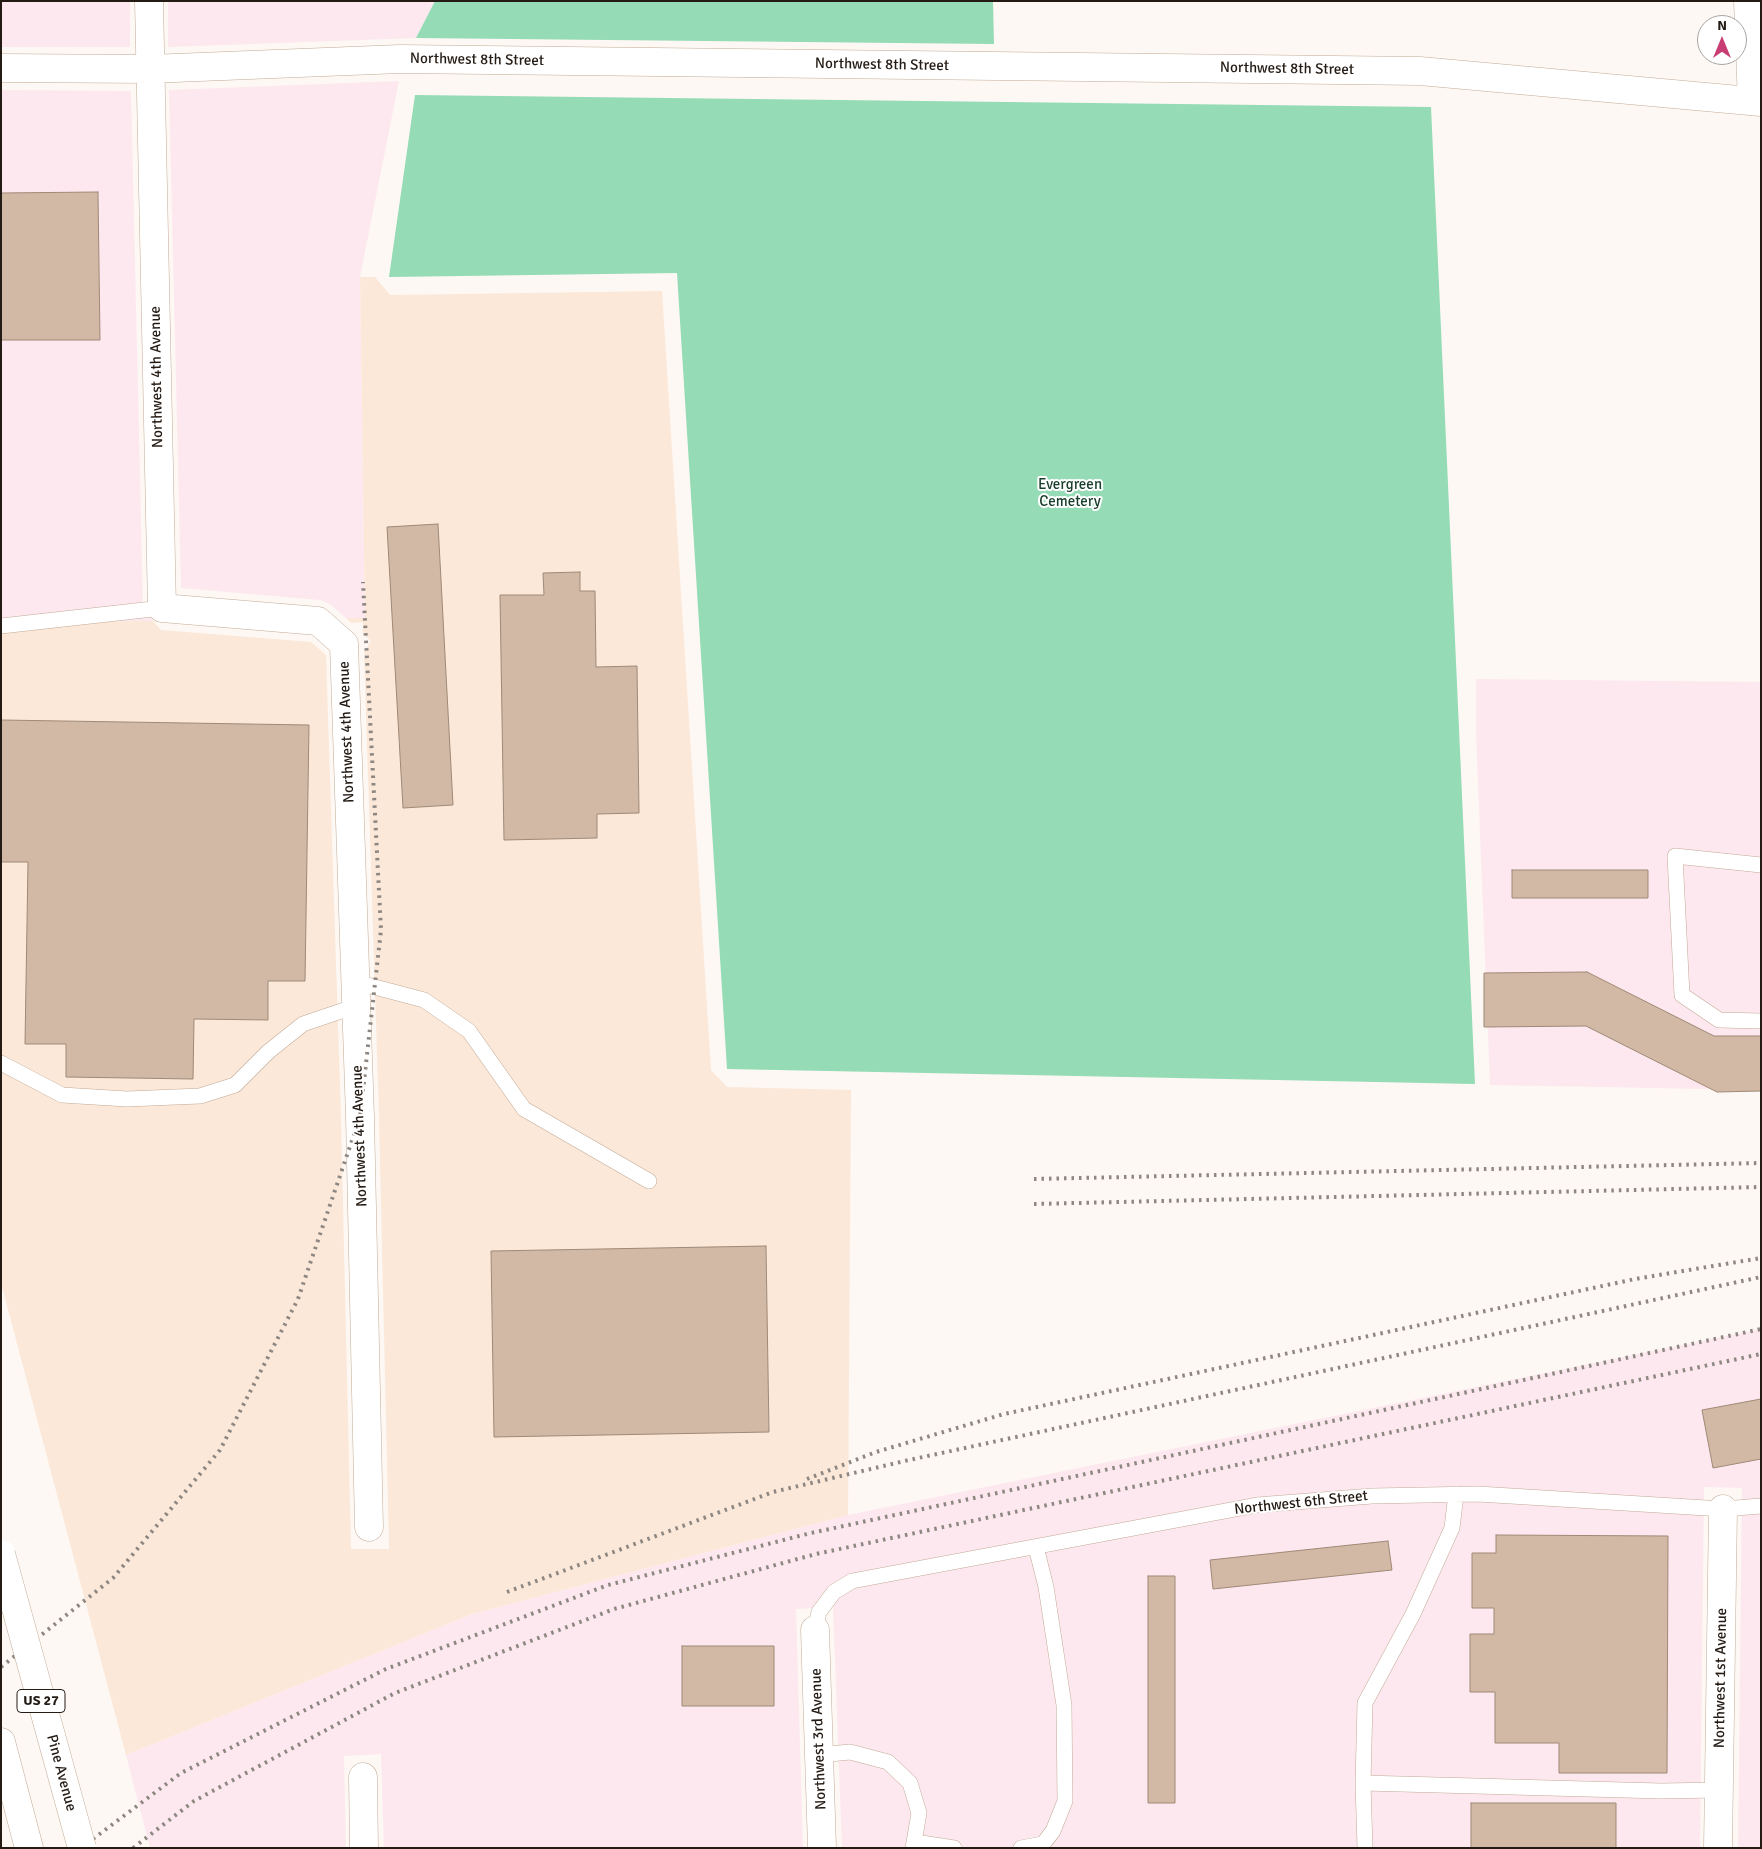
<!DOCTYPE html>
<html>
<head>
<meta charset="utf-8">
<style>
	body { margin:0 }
	#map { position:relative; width:1762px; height:1849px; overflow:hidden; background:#fdf8f3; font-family:Signika,sans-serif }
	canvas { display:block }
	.frame { position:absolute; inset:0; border:2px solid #241b14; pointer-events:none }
	.north { position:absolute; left:1697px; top:15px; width:50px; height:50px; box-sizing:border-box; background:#fff; border:1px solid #a7a4a1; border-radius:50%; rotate:0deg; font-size:14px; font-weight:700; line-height:20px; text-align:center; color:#241b14 }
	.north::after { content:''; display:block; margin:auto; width:18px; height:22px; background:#c83d74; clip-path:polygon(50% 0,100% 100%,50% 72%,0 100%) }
</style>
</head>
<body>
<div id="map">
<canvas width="1762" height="1849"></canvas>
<div class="frame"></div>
<div class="north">N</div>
</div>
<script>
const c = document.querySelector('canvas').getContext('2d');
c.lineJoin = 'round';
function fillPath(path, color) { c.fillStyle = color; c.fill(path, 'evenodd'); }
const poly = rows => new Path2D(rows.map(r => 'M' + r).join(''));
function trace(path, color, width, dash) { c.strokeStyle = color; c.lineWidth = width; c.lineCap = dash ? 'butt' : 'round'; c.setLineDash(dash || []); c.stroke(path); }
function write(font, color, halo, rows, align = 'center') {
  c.font = font + ' Signika,sans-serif'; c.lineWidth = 4; c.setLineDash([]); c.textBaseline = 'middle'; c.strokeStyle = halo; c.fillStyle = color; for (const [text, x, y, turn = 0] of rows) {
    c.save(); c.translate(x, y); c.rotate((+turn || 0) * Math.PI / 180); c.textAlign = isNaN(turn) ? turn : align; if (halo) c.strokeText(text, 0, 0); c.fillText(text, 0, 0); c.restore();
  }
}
const commercial = poly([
	[1,1,130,1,130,47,1,47],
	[168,1,435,1,416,38,168,47],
	[399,81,360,277,365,618,346,618,330,604,320,600,181,588,169,90],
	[1,90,131,91,143,609,153,621,1,622],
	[1476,679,1761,682,1761,1090,1490,1085,1476,732],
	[1761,1329,1761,1848,1738,1848,1742,1488,1704,1487,1700,1848,842,1848,833,1607,796,1609,803,1848,384,1848,381,1754,344,1756,346,1848,150,1848,126,1755,472,1614,848,1515]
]);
const built = poly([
	[360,277,375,277,390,295,662,291,711,1070,727,1087,851,1090,848,1515,472,1614,126,1755,1,1283,1,622,153,621,161,630,311,642,326,655,341,1118,351,1549,389,1549,379,1116,364,652,371,641,363,634,363,622,351,623,346,618,365,618]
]);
const green = poly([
	[435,1,993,1,994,44,416,38],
	[415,95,1431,107,1475,1084,727,1069,677,273,389,277]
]);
const building = poly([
	[98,192,100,340,1,340,1,193,98,192],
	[438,524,453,805,403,808,387,527,438,524],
	[580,572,580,591,595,591,596,667,637,666,639,813,597,814,597,838,504,840,500,595,544,595,543,573,580,572],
	[1,720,309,725,305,981,268,981,268,1020,194,1019,193,1079,66,1077,66,1044,25,1044,28,862,1,862,1,720],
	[1512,870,1648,870,1648,898,1512,898,1512,870],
	[1587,972,1714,1036,1761,1036,1761,1091,1717,1092,1586,1026,1484,1027,1484,973,1587,972],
	[766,1246,769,1432,494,1437,491,1251,766,1246],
	[1761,1399,1761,1459,1713,1468,1702,1410,1761,1399],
	[1496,1535,1668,1536,1667,1773,1559,1773,1559,1743,1495,1743,1495,1692,1470,1692,1470,1634,1494,1634,1494,1608,1472,1608,1472,1553,1496,1553,1496,1535],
	[1388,1541,1392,1570,1213,1589,1210,1560,1388,1541],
	[1148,1576,1175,1576,1175,1803,1148,1803,1148,1576],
	[682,1646,774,1646,774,1706,682,1706,682,1646],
	[1471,1803,1616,1803,1616,1848,1471,1848,1471,1803]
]);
const service = poly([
	[1,626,162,608],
	[1761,865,1675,856,1682,995,1719,1020,1761,1021],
	[356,982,424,1000,469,1031,524,1109,649,1181],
	[1,1063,62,1095,127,1099,200,1096,235,1085,268,1052,303,1024,356,1006],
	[815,1630,819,1612,834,1592,852,1581,1257,1505,1372,1496,1478,1494,1723,1509,1761,1506],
	[819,1755,850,1752,888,1762,910,1783,919,1813,913,1848],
	[1363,1783,1661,1791,1719,1790],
	[915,1842,954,1848],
	[1021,1848,1043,1844,1053,1831,1065,1801,1064,1705,1046,1587,1036,1547],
	[1365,1848,1363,1783,1365,1703,1413,1614,1452,1528,1456,1494]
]);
const minor = poly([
	[149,1,162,608,318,621,344,644,360,1117,369,1527],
	[1748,1,1752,101],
	[1,68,149,69,400,59,1420,71,1761,102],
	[815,1630,822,1848],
	[363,1777,364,1848],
	[1718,1848,1723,1509]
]);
const trunk = poly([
	[1,1742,29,1848]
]);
const rail = poly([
	[1034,1179,1761,1163],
	[1034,1204,1761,1187],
	[807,1479,876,1452,1004,1414,1635,1279,1761,1258],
	[507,1592,773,1492,909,1460,1761,1277],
	[1,1667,113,1578,220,1450,298,1299,360,1117,381,930,363,582],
	[81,1848,181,1773,386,1669,608,1585,811,1533,1761,1329],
	[133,1848,194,1801,395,1693,614,1609,816,1554,1761,1354]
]);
const trunkBridge = poly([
	[1,1554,82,1848]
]);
const shields = [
	[41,1701,48]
];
const shieldNames = [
	["US 27",41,1701]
];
const streetNames = [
	["Northwest 8th Street",477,60,1],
	["Northwest 8th Street",882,65,1],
	["Northwest 8th Street",1287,69,1],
	["Northwest 4th Avenue",157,377,-91],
	["Northwest 4th Avenue",347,732,-92],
	["Northwest 4th Avenue",360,1136,-92],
	["Northwest 6th Street",1301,1503,-6],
	["Northwest 1st Avenue",1721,1678,-89],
	["Northwest 3rd Avenue",819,1739,-92],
	["Pine Avenue",61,1773,75]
];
const parkNames = [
	["Evergreen",1070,485],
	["Cemetery",1070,502]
];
fillPath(commercial, '#fde8ef');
fillPath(built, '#fbe8d9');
fillPath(green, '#94dbb6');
fillPath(building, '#d1b9a5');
trace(building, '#a08977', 1);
trace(service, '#c2aa96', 16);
trace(minor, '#c2aa96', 29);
trace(trunk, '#c2aa96', 29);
trace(service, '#fff', 15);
trace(minor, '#fff', 28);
trace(trunk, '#fff', 28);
trace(rail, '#8e8781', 4, [2.5, 5]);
trace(trunkBridge, '#c2aa96', 29, []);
trace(trunkBridge, '#fff', 28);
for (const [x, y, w] of shields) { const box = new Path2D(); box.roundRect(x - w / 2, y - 11.5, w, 23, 4); c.fillStyle = '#fff'; c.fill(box); trace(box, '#241b14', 1); }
write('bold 14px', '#241b14', null, shieldNames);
write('15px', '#241b14', '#fff', streetNames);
write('15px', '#183d2b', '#fff', parkNames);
</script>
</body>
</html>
